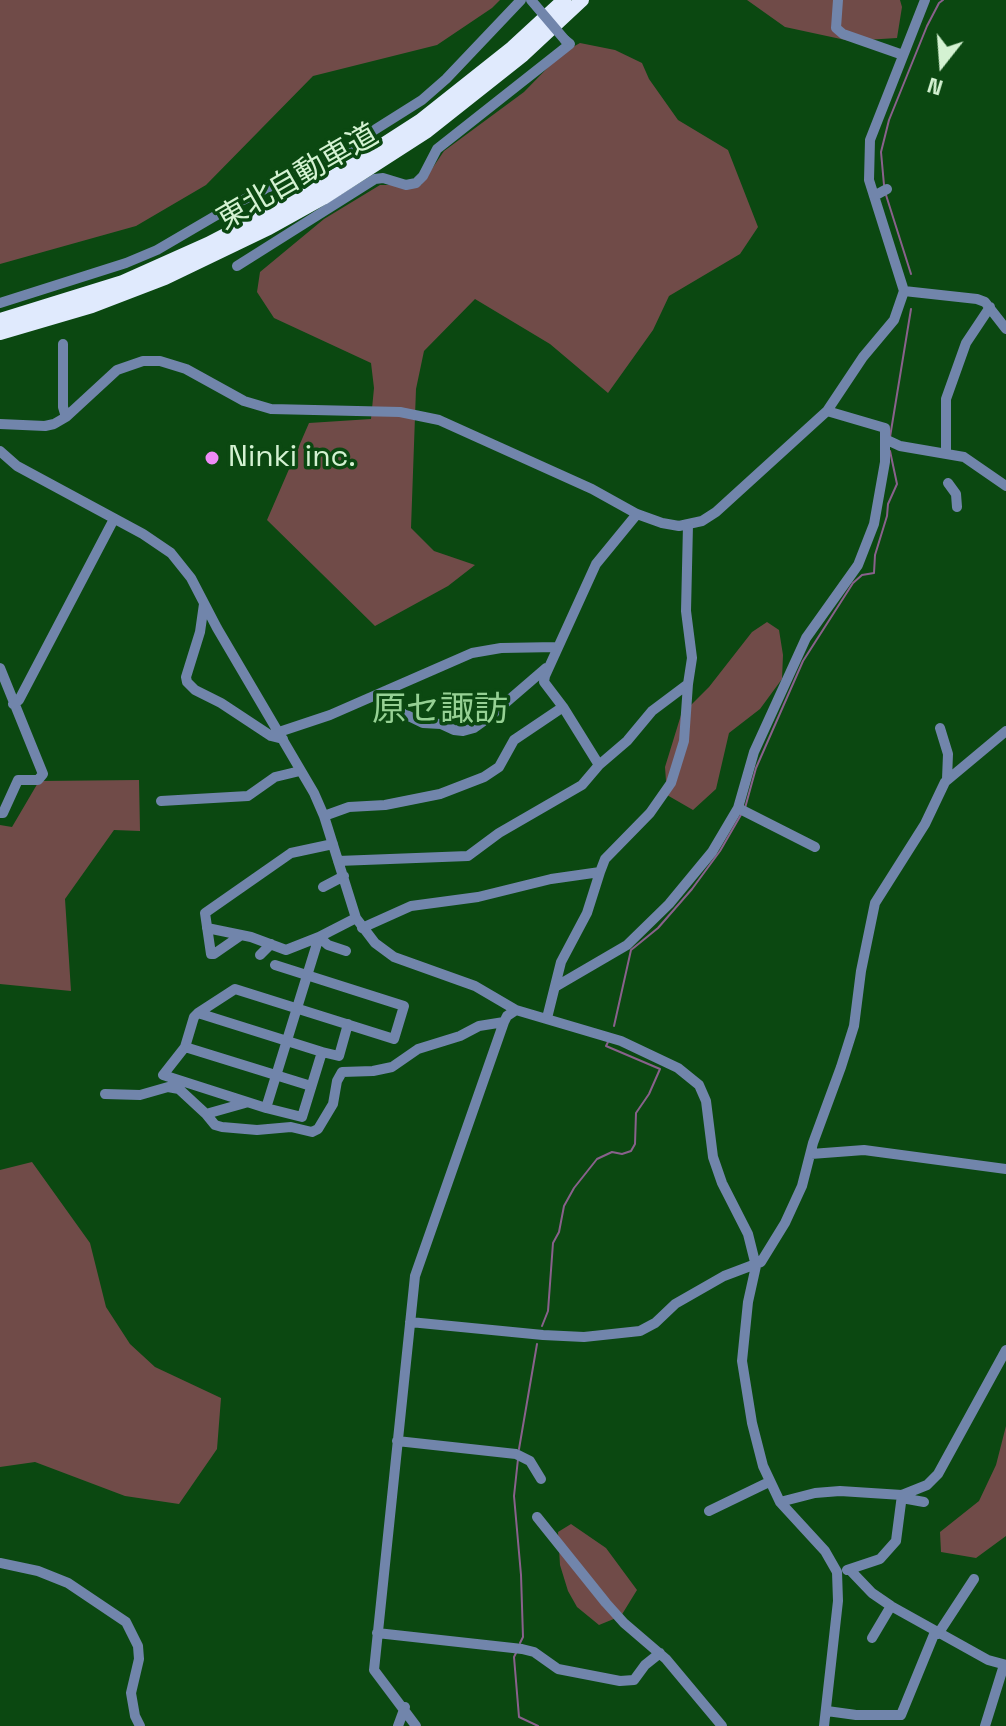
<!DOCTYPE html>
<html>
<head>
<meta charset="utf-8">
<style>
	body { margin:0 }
	#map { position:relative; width:1006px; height:1726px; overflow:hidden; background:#0b4811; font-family:"Space Grotesk",sans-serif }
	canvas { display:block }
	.north { position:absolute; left:902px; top:24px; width:80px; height:80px; -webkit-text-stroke:6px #0b4811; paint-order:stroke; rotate:197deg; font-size:22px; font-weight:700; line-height:32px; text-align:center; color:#d4f2d2 }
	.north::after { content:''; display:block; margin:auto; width:28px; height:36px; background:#d4f2d2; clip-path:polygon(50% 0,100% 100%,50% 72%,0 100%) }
</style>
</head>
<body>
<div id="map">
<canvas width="1006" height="1726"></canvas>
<div class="north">N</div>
</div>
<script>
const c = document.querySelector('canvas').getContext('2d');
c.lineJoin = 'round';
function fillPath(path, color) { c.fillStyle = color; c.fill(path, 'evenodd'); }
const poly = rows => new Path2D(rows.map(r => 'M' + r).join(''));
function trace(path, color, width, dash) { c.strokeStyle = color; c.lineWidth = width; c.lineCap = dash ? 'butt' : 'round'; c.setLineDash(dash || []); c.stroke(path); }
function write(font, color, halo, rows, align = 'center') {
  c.font = font + ' "Space Grotesk","Noto Sans JP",sans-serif'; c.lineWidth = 7; c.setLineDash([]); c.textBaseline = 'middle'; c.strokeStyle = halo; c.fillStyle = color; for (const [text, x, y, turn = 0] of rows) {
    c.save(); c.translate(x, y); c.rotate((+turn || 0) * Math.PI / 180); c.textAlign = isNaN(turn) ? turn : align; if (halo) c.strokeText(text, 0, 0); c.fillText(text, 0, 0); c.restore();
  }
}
const green = poly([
	[0,0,500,0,492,8,437,45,313,76,206,185,136,226,0,264],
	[747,0,900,0,902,7,897,38,850,41,785,27],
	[580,43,615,50,642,63,649,79,678,120,728,150,758,227,740,254,669,296,653,330,608,393,550,344,475,299,424,351,416,389,411,528,434,551,475,565,448,586,375,626,267,520,309,423,371,419,374,388,371,363,274,318,257,292,260,272,324,219,380,185,421,185,444,151,524,92,562,53],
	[767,622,779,630,783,655,782,679,760,709,729,733,716,789,693,810,667,795,665,767,681,715,709,687,752,632],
	[139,780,140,831,114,830,65,899,71,991,0,984,0,825,12,827,39,781],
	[32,1162,90,1243,106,1307,130,1344,155,1367,221,1398,217,1449,179,1504,125,1496,35,1462,0,1467,0,1170],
	[1006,1426,1006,1536,976,1558,941,1552,940,1532,979,1501,996,1465],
	[571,1524,606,1548,637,1590,621,1616,599,1625,577,1607,568,1591,560,1565,558,1532]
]);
const stream = poly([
	[884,185,881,152,889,120,927,26,939,3,943,0],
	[886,195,911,274],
	[890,437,911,309],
	[745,808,756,768,803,661,853,583,862,575,874,573,875,555,887,516,888,504,897,484,890,451],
	[614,1026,631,950,658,928,692,889,720,851,742,813],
	[542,1326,548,1311,553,1243,559,1232,564,1206,574,1188,597,1159,612,1152,622,1154,631,1151,635,1144,636,1113,649,1094,660,1069,606,1046,608,1042],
	[519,1449,537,1344],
	[518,1459,514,1496,521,1575,523,1637,520,1643],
	[516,1653,514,1657,519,1717,538,1726]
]);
const minor = poly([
	[838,0,836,28,843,34,903,55],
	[874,196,887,189],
	[237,266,375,179,383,178,406,185,416,183,423,176,437,149,570,44,565,40],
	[904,291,869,180,870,140,925,0],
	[0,303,126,263,157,250,239,202,341,151,422,100,446,79,521,0],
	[63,344,63,407,66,417],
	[0,424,45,426,54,424,66,417,117,370,143,361,160,361,186,369,244,401,271,409,400,412,439,420,592,489,637,514,662,523,679,526,702,521,716,512,827,411,863,357,894,320,904,291,977,299,985,302,1006,329],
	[885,439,900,446,964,457,1006,486],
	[0,451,17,466,143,534,171,553,191,578,217,628,314,793,324,816,356,918,375,943,394,957,475,986,516,1010,621,1041,678,1068,699,1085,706,1101,713,1157,722,1183,748,1234,756,1266,748,1302,742,1361,752,1423,763,1466,780,1502,825,1551,837,1572,838,1601,824,1726],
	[946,454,946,399,966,343,990,307],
	[948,483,956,494,957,507],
	[204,604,200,632,186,677,187,682,195,690,221,703,271,736,283,739],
	[0,668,43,774,38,780,18,780,3,813,0,813],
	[376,696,384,704,423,723,441,724,454,730,463,731,474,728,488,718,546,668],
	[13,704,19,700,114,519],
	[940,728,948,754,947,779],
	[279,732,330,715,472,653,501,648,557,647],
	[599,765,563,707,544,682,545,676,596,564,637,514],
	[161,801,248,796,275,777,300,771],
	[738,808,815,847],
	[324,816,349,807,385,805,440,794,484,777,499,767,514,740,563,707],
	[338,861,468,856,499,833,582,785,599,765,627,741,652,711,688,684,692,658,686,611,688,525],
	[600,872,605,859,650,813,671,783,684,741,688,684],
	[323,887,344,876],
	[207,928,251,937,286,950,319,937,328,945,346,951],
	[362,928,411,906,478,897,551,879,600,872,587,913,561,962,547,1018],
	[240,936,214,954,211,954,205,913,291,853,333,844],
	[260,955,271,944],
	[555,987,627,945,669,904,712,852,738,808,754,752,806,638,858,565,874,524,885,462,885,428,827,411],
	[198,1013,322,1052,302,1117,266,1108,163,1075,185,1047,194,1017,198,1013,235,989,394,1039,404,1006,275,965],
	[185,1047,311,1086],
	[322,1052,339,1056,348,1024],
	[105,1094,140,1095,168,1087,179,1089,206,1114,245,1103],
	[266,1108,319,937,356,918],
	[206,1114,215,1125,222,1127,257,1130,291,1127,312,1132,318,1129,333,1104,337,1081,342,1072,373,1071,392,1067,418,1049,460,1036,479,1026,504,1022],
	[811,1154,864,1150,1006,1169],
	[410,1322,543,1335,584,1337,640,1331,655,1323,675,1304,724,1276,761,1262,785,1223,802,1186,813,1143,841,1067,854,1026,861,971,875,903,925,824,945,782,1006,731],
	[397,1441,516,1454,530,1461,541,1479],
	[902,1498,924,1502],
	[780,1502,815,1493,840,1491,902,1495,927,1485,938,1474,1006,1350],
	[709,1511,769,1482],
	[537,1517,606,1603,624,1623,666,1659,722,1726],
	[0,1563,38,1571,68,1583,126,1622,138,1646,139,1659,131,1693,135,1716,140,1726],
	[847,1570,880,1559,896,1541,902,1495],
	[850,1570,872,1593,891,1606,988,1660,1006,1665],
	[377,1633,522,1649,534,1652,558,1669,620,1681,634,1680,645,1665,660,1653],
	[938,1634,974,1579],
	[872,1638,891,1606],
	[827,1711,856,1715,901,1715,935,1632],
	[398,1726,405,1707],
	[416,1726,374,1670,415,1276,504,1022,507,1016,516,1010],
	[985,1726,1004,1665]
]);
const highway = poly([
	[0,320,123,282,208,244,316,188,420,121,512,48,564,0],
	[0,333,92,306,165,278,269,228,323,198,427,131,523,55,582,0]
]);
const minorBridge = poly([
	[531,0,565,40]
]);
const markers = [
	[212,458,8,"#ee8bf7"]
];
const streetNames = [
	["東北自動車道",298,178,-30]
];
const poiNames = [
	["Ninki inc.",228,458]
];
const quarterNames = [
	["原セ諏訪",440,711]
];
fillPath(green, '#704b48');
trace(stream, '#89618c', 2);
trace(minor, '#7185ab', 10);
trace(highway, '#e0eafd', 14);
trace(minorBridge, '#7185ab', 10);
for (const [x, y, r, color] of markers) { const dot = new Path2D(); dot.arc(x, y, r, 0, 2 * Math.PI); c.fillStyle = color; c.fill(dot); trace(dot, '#0b4811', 3); }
write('30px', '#d4f2d2', '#0b4811', streetNames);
write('30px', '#d4f2d2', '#0b4811', poiNames, 'left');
write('34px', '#96d194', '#0b4811', quarterNames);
</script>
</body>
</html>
